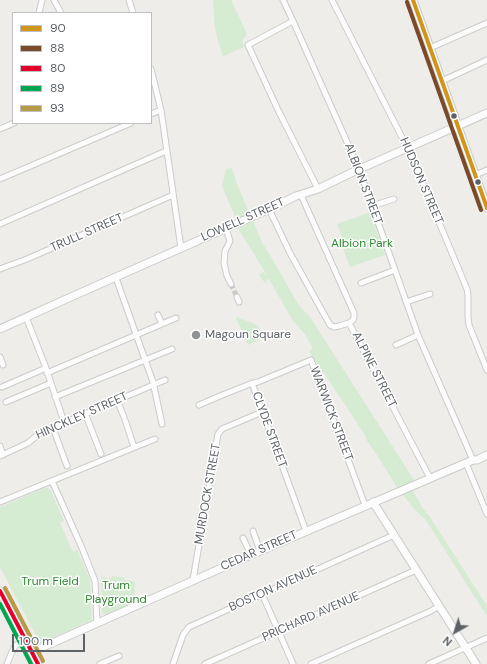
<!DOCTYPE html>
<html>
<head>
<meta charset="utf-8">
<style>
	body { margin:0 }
	#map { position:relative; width:487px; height:664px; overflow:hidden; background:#eeede9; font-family:"DM Sans",sans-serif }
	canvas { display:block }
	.legend { position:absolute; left:12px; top:12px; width:140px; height:112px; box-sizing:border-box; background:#fff; border:1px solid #bec0c2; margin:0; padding:5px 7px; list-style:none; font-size:12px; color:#5d6267 }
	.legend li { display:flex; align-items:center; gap:8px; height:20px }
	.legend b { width:20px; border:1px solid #bec0c2 }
	.north { position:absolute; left:435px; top:612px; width:40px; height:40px; -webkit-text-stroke:3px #fff; paint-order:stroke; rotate:219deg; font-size:11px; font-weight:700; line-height:16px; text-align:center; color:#5d6267 }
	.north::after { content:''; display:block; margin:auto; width:14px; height:18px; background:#5d6267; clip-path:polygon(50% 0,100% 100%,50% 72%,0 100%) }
	.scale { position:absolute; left:12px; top:634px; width:73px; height:18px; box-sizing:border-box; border:2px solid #5d6267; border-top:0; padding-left:5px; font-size:12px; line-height:14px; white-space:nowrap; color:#5d6267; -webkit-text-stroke:3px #fff; paint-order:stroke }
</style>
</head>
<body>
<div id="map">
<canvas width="487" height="664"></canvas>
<ul class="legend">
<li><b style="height:5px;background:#d0951a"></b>90</li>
<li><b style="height:5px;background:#7a4b2a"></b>88</li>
<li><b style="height:5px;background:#e4002b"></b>80</li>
<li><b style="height:5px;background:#00a651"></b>89</li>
<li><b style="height:5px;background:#b69a47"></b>93</li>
</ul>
<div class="north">N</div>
<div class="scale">100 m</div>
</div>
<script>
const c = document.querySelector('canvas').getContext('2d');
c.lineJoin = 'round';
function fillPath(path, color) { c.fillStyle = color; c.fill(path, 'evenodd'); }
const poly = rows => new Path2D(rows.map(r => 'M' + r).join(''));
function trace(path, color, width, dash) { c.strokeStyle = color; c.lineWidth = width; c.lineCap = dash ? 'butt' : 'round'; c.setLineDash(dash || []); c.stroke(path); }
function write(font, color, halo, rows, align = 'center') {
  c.font = font + ' "DM Sans",sans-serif'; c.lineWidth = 3; c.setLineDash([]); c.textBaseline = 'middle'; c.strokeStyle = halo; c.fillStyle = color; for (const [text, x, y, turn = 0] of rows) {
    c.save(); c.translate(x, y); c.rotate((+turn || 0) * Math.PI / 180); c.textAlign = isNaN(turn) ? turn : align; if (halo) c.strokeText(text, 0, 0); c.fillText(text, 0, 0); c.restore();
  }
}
const green = poly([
	[213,0,231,0,247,34,242,41,244,47,223,56,217,38,215,27],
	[232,168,237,184,262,242,273,260,298,304,310,317,414,480,412,489,423,509,428,514,487,606,487,616,425,519,414,509,397,487,375,452,367,441,364,434,350,412,309,351,313,349,305,334,293,321,269,279,266,280,267,282,265,283,259,275,263,272,268,277,238,228,236,219,222,186,226,169],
	[370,212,385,255,350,267,341,243,344,242,337,224],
	[237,317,255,324,259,328,263,338,248,345,236,318],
	[45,488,48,488,51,491,64,521,60,523,73,552,77,550,88,575,90,580,92,620,40,643,0,567,0,507],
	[112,576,125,578,125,580,135,582,134,602,107,614,103,614,102,611,101,577,111,579]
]);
const streetTunnel = poly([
	[231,284,237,297]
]);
const street = poly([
	[54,0,61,13],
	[129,0,133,13],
	[283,0,293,21,359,169,395,270,418,335,473,460],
	[332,0,410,153,467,289,468,295,468,317,469,325,487,370],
	[39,13,42,0],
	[293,21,248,45,279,112,318,189],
	[430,48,487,23],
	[151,69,161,110,181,248],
	[442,81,487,60],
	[151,114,161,110],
	[0,129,14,123],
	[475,175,487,170],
	[0,179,131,123],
	[372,206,394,199],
	[269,209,290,253,330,325,334,327,339,326,349,323,353,320,354,317,354,313,301,195],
	[0,224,166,151],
	[226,229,230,241,225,251,224,263,227,276,231,284],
	[0,269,27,259,173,195],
	[116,278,153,382,162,424],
	[361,283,395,270],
	[237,297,239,302],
	[406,302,430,294],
	[158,315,162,324],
	[26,317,46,368,64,422],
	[349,323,430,478],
	[396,345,418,335],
	[0,357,3,365],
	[47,373,176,318],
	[252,383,306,531],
	[2,387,46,368],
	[55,397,172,349],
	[117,400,124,417],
	[6,402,51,383],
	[199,405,220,396,250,384,258,382,311,360,365,505],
	[85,413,101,454],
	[125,420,134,447],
	[53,428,67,466],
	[0,446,3,455],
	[0,456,28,443,40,433,165,380],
	[466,463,487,514],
	[52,481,82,548,95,581,97,623],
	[0,502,155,439],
	[253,531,260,551],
	[243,538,251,555],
	[193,580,218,434,222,429,262,412],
	[262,594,293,664],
	[7,664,12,652,15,646,25,639],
	[100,664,119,656],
	[173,664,183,635,189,627,394,535],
	[205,664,416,570],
	[311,664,431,611,439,606],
	[429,664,487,638]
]);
const secondary = poly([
	[413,0,487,208],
	[0,329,73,296,265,211,296,196,318,189,355,171,487,113],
	[373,502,476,664],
	[0,591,38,664],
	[32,652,251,555,473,460,477,460,487,455]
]);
const bus1 = poly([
	[413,0,487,208]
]);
const bus2 = poly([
	[407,2,481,210]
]);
const bus3 = poly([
	[0,591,38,664]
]);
const bus4 = poly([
	[0,604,31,664]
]);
const bus5 = poly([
	[5,588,43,661]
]);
const markers = [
	[454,116,3.5,"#5d6267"],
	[478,182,3.5,"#5d6267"],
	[196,335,5,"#909394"]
];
const streetNames = [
	["HUDSON STREET",421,181,67],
	["ALBION STREET",363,184,69],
	["LOWELL STREET",243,220,-24],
	["TRULL STREET",87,233,-24],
	["ALPINE STREET",374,370,63],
	["WARWICK STREET",331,414,69],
	["HINCKLEY STREET",82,416,-24],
	["CLYDE STREET",269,430,70],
	["MURDOCK STREET",208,494,-80],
	["CEDAR STREET",259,551,-24],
	["BOSTON AVENUE",273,589,-24],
	["PRICHARD AVENUE",311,617,-24]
];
const parkNames = [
	["Albion Park",362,244],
	["Trum Field",50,582],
	["Trum",116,586],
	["Playground",116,600]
];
const poiNames = [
	["Magoun Square",205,335]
];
fillPath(green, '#d5ebd2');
trace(streetTunnel, '#cacac8', 5, [5, 2.5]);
trace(street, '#cbcbcb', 7);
trace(secondary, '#c9cac9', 9);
trace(street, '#fcfcfc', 5);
trace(secondary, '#fcfcfc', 7);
trace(bus1, '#d0951a', 4);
trace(bus2, '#7a4b2a', 4);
trace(bus3, '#e4002b', 4);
trace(bus4, '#00a651', 4);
trace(bus5, '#b69a47', 4);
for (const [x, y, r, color] of markers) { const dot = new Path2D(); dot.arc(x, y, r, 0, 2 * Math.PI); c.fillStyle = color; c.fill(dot); trace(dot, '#fff', 1.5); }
write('12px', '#5d6267', '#fff', streetNames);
write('12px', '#2d872f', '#fff', parkNames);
write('12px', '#5d6267', '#fff', poiNames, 'left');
</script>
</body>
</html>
